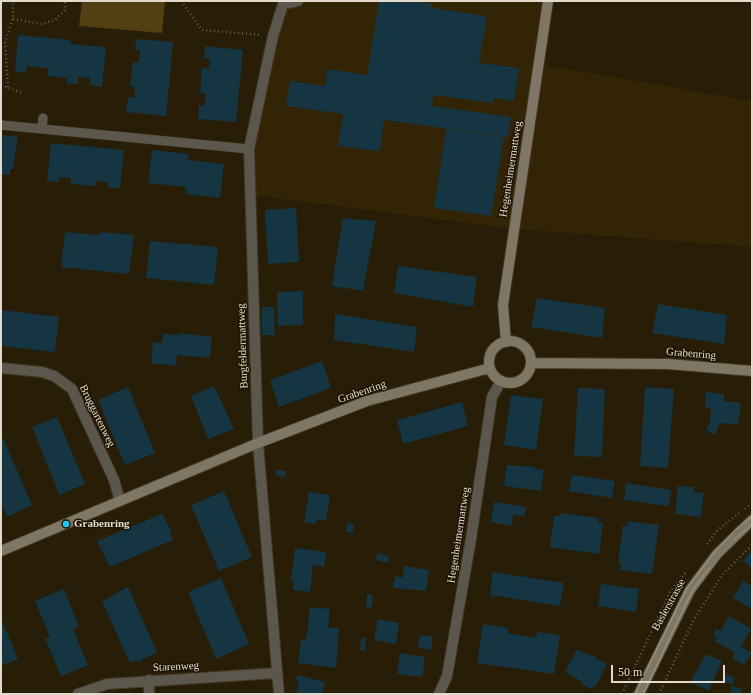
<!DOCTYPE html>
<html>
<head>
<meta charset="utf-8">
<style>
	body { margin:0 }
	#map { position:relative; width:753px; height:695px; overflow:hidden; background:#281d06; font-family:"Times New Roman",serif }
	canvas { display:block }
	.frame { position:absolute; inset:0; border:2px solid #e2dbcd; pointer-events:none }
	.scale { position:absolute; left:611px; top:665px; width:114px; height:18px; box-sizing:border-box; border:2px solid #e2dbcd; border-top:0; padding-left:5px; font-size:12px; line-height:14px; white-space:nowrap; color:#e2dbcd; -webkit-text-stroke:3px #1e1400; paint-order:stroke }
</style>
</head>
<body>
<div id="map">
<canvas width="753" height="695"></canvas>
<div class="frame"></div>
<div class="scale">50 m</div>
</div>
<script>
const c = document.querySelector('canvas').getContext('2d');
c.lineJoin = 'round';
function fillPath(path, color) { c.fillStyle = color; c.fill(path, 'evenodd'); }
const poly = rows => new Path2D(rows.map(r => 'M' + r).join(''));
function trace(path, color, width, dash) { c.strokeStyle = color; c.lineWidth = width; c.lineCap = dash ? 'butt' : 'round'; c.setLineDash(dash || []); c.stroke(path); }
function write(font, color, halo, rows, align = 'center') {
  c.font = font + ' "Times New Roman",serif'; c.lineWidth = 3; c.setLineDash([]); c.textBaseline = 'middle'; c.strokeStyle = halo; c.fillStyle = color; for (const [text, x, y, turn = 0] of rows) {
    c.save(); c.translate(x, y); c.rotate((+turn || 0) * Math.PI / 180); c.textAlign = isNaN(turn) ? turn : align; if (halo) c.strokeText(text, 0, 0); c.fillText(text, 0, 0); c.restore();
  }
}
const built = poly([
	[283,1,548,1,540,64,752,101,752,247,514,229,251,195,249,149]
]);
const green = poly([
	[82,1,165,1,162,33,79,26]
]);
const building = poly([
	[379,1,432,3,432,8,487,16,479,63,519,68,514,101,494,98,493,103,433,95,432,106,511,117,508,137,384,120,380,151,338,146,343,114,286,106,290,81,325,86,327,69,367,75],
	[18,35,71,40,70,44,106,47,102,87,90,85,90,78,78,77,78,84,66,83,67,78,47,76,48,68,27,66,26,73,15,72],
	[136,39,173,42,166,116,126,112,128,97,134,98,135,87,130,86,133,62,139,63,140,50,135,50],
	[205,46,243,50,236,122,198,119,199,105,204,106,206,94,200,93,202,68,209,69,210,59,204,58],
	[446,129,504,137,491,216,434,208],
	[1,135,18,137,13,169,10,169,10,175,1,174],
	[51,143,124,150,120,188,108,187,108,182,96,181,96,186,71,184,71,178,59,177,59,182,47,181],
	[152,150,189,154,188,160,224,164,220,198,185,194,186,187,148,183],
	[296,208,299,262,268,264,265,210],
	[343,218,376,221,363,291,332,286],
	[65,232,99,235,100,232,134,235,129,274,61,267],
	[150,241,218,247,214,285,146,278],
	[398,266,477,277,473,307,394,293],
	[303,291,303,325,278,326,277,292],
	[537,298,605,308,602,338,531,327],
	[658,304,727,315,724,344,652,333],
	[262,307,274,307,275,335,262,335],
	[1,310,59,317,55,352,1,346],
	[335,314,417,327,414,352,334,340],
	[179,333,212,337,210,358,177,355,176,366,151,363,153,342,162,343,163,334,178,335],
	[322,361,331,388,279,407,270,380],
	[214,386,234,429,208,439,191,396],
	[128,387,155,453,125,465,98,400],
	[645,387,674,389,668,468,640,466],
	[578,388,605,389,602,457,574,456],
	[706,392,724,394,724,401,741,403,738,425,720,423,715,435,706,430,710,422,711,408,705,408],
	[511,395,543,399,536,450,504,445],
	[462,402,468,426,403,444,397,420],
	[57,417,85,484,59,495,32,427],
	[3,438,32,505,7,517,1,502,1,439],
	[507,465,535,467,535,469,544,470,541,491,504,486],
	[276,470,286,471,286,477,276,476],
	[572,475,615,481,612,498,569,491],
	[626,483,671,490,669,506,624,500],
	[678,486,694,487,694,492,704,493,701,517,675,514],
	[224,491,252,557,219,571,191,505],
	[309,492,330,495,326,521,317,519,316,524,304,522],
	[494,502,526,507,525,516,513,515,512,526,491,522],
	[561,513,599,518,598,522,603,523,599,554,550,547,554,516,561,516],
	[162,514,172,532,170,533,173,540,110,567,97,541],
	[628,521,659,525,652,574,620,570,621,563,618,563,623,525,627,526],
	[347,523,354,525,353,533,346,532],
	[295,548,326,552,324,567,313,565,310,592,293,590,294,581,291,581],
	[752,550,752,568,743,561],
	[377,553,389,556,388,563,376,560],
	[404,566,429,570,426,591,393,588,395,576,402,578],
	[493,572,564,583,560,606,490,595],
	[221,578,249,644,216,659,188,592],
	[743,581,752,586,751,609,733,598],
	[601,584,639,589,636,612,598,606],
	[128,587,157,652,138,662,138,660,130,663,102,601],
	[64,589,79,626,73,629,88,665,61,676,45,638,50,637,35,601],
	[367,594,373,595,372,607,366,607],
	[310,607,330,609,328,627,339,628,336,668,298,663,301,640,305,640,307,633],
	[729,616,751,629,741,647,752,653,744,665,732,658,735,653,715,641,717,637,713,635,716,629,721,631],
	[378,619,399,623,396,644,374,640],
	[2,621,18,659,1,666,1,622],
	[483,624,508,628,507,633,536,638,537,632,560,635,554,674,477,663],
	[420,635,433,637,431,650,418,647],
	[361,638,366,638,365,651,360,650],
	[577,650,597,657,596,659,607,664,596,687,594,685,592,689,581,684,582,681,568,675,569,673,565,671],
	[400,653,425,657,422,677,397,674],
	[706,654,722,661,709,691,690,682],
	[726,674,735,678,732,685,723,680],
	[297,675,325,682,322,694,296,694,299,681,296,681],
	[732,686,742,689,740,694,730,694]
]);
const path = poly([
	[181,1,202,30,262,35],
	[13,19,42,24,55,20,65,10,65,1],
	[1,86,24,93],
	[8,87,5,42,13,19,13,1],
	[745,509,752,503],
	[707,544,718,530,739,513],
	[622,694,670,592,687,571],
	[659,694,693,621,722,575,752,545]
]);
const lane = poly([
	[1,125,249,149],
	[42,129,43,118]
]);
const street = poly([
	[283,1,290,3,298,1],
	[1,368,42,372,54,376,72,389,114,480,120,501],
	[78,694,107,684,277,673],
	[149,694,149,680],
	[279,694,258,443,249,149,273,36,284,1],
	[439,694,447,676,471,539,492,397,501,381]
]);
const secondary = poly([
	'489 362a21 21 0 1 1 42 0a21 21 0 1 1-42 0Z',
	[506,342,503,305,548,1],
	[531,363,668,364,752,371],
	[1,551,258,443,367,401,490,368],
	[639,694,690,590,717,554,752,520]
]);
const tram = poly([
	[734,540,752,524],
	[635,694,687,588,715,552,737,528,752,517],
	[643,694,692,591,710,567]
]);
const markers = [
	[66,524,4,"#1dc9fc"]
];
const streetNames = [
	["Hegenheimermattweg",511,169,-81],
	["Burgfeldermattweg",243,346,-92],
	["Grabenring",691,354,5],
	["Grabenring",362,392,-19],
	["Bruggartenweg",97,416,64],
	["Hegenheimermattweg",459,535,-81],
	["Baslerstrasse",669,605,-61],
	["Starenweg",176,667,-3]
];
const poiNames = [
	["Grabenring",74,524]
];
fillPath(built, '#322404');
fillPath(green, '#523f12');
fillPath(building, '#143541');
trace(lane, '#423822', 10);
trace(street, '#423822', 12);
trace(secondary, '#423822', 12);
trace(path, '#675d49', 2.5, [1, 3]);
trace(lane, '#5c574c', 9);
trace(street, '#5c574c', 10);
trace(secondary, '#7f7665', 10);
trace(tram, '#a19988', 1);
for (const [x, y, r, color] of markers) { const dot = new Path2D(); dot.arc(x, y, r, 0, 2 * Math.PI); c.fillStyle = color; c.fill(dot); trace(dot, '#1e1400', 1.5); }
write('11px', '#e2dbcd', '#1e1400', streetNames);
write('bold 11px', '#e2dbcd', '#1e1400', poiNames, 'left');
</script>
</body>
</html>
